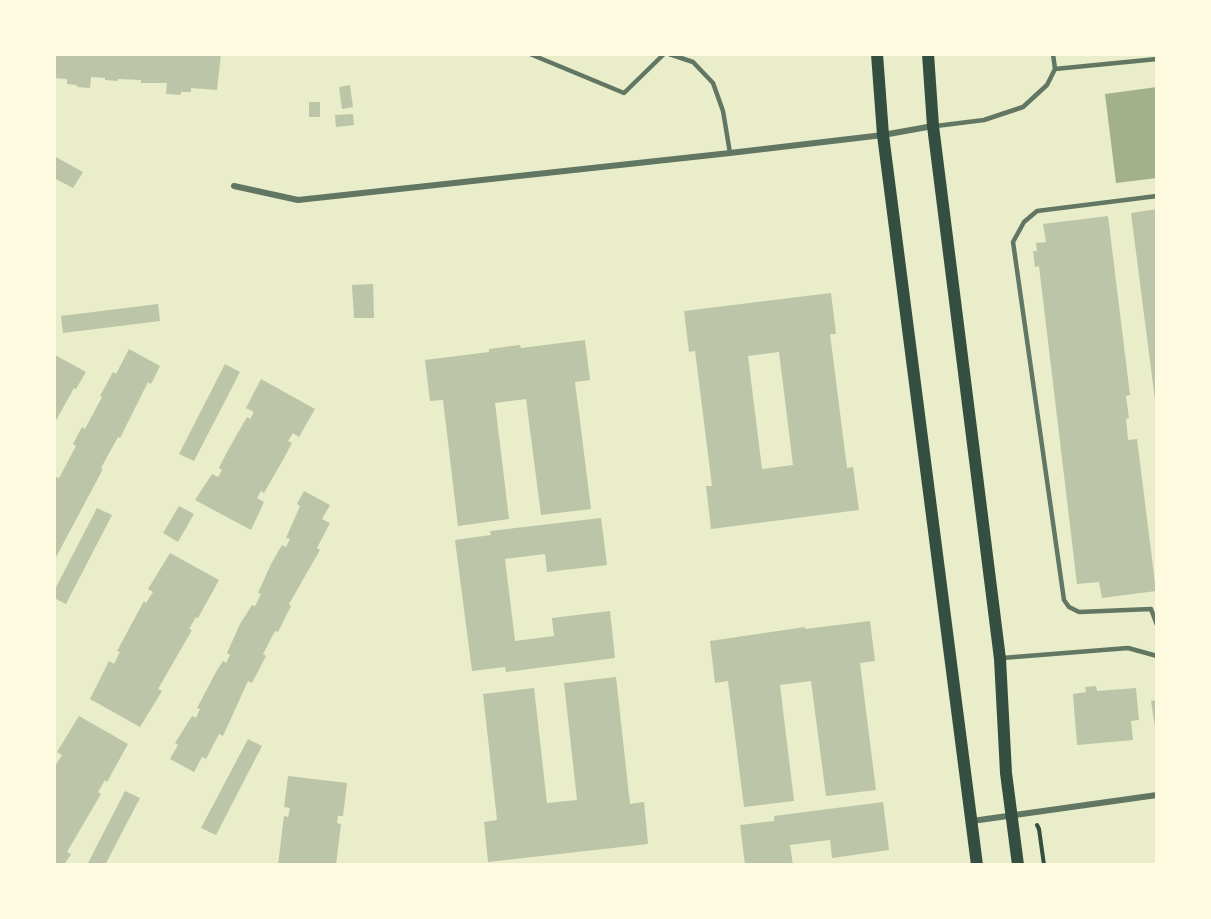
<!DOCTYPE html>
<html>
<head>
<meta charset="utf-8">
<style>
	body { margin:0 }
	#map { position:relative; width:1211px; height:919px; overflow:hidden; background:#e9edc9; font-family:"Sofia Sans Condensed",sans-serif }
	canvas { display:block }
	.frame { position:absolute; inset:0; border:56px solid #fefae0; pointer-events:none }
</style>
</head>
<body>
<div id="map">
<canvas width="1211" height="919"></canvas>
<div class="frame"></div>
</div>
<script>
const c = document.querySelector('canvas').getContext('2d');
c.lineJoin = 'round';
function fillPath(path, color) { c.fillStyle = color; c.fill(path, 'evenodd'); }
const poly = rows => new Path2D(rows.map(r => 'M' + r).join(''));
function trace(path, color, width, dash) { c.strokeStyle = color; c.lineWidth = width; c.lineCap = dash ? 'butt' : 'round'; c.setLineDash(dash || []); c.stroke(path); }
const water = poly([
	[1157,87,1157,178,1116,183,1105,94]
]);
const building = poly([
	[54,54,221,54,217,90,191,88,191,92,181,92,181,95,166,94,167,83,141,83,141,80,118,79,118,81,105,80,105,78,91,77,90,88,77,87,77,85,67,84,67,79,54,78],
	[350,85,353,107,342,109,339,87],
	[309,102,320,102,320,117,309,117],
	[353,114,354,125,336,127,335,115],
	[54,156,83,172,73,188,54,178],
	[1157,209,1157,399,1155,400,1131,213],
	[1108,216,1130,395,1126,396,1129,418,1126,419,1128,440,1137,439,1156,591,1102,598,1099,582,1077,584,1039,266,1035,267,1033,251,1037,251,1036,243,1046,242,1043,224],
	[373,284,374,318,354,318,352,285],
	[831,293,836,334,830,334,847,468,853,467,859,510,711,529,706,486,712,486,695,351,689,352,684,311],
	[779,352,793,465,762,469,748,356],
	[158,304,160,321,63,333,61,316],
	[585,340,590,380,575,382,591,509,541,515,526,399,495,403,509,519,458,526,443,400,430,401,425,360,489,352,489,349,520,345,521,348],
	[129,349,160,366,151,384,148,382,120,438,118,437,101,468,103,469,54,561,54,481,56,477,59,478,76,446,73,444,82,427,85,429,102,397,100,396,113,372,116,374],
	[55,355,86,372,76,389,74,388,54,424],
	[225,364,240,372,194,461,179,454],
	[261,379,315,409,299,437,293,433,288,441,292,443,284,458,264,493,261,491,257,498,264,502,251,530,195,500,212,474,218,477,222,470,219,468,227,452,247,417,250,419,254,412,246,408],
	[304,491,330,505,322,519,330,523,317,548,320,550,289,604,291,606,278,632,275,631,263,654,266,656,252,683,248,681,223,736,219,734,206,759,202,757,194,772,170,759,178,745,175,743,192,716,196,718,200,709,197,708,216,672,223,661,226,663,230,655,227,653,240,624,252,605,255,606,261,594,258,593,271,564,282,545,286,547,290,539,286,538,300,506,297,504],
	[179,506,194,514,178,542,163,533],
	[97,508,112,515,66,604,54,598,54,591],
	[601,518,607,565,547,572,545,554,505,559,515,641,554,636,552,618,610,611,615,658,506,672,505,667,472,671,455,540,491,535,490,531],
	[170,553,219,580,198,618,196,617,189,629,192,630,158,689,162,691,140,727,90,699,109,661,114,664,120,652,117,651,144,601,146,603,153,592,148,589],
	[870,621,875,661,860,663,876,790,826,796,811,681,780,685,794,801,744,807,728,681,715,683,710,641,805,627,805,629],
	[616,677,630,804,644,802,648,844,488,862,484,822,497,820,483,694,534,688,547,803,577,800,564,683],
	[1096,686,1097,691,1136,688,1139,720,1131,721,1133,740,1077,745,1073,694,1086,692,1085,687],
	[1157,700,1157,732,1156,733,1151,701],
	[79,716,128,744,107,782,105,780,98,792,101,794,67,852,71,854,64,865,54,865,54,765,55,766,62,755,57,752],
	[248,739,262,746,216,835,201,828],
	[288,776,347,783,343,816,338,816,337,823,341,824,336,865,278,865,284,816,288,817,290,808,284,807],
	[125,791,140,798,105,865,87,865],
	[883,802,889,850,832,858,830,840,790,845,793,865,745,865,740,825,774,821,774,816]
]);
const path = poly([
	[1037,825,1039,829,1044,865]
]);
const service = poly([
	[530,54,624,93,664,54],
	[669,54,693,62,713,83,723,111,730,153],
	[1055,69,1157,59],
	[936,126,984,120,1023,107,1047,85,1055,69,1053,54],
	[1157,196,1037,211,1024,222,1013,242,1064,600,1069,607,1079,612,1151,609,1157,625],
	[1002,658,1128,648,1157,656]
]);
const minor = poly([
	[234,186,298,200,730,153,883,135,933,126],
	[972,821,1157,795]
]);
const secondary = poly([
	[877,54,883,135,977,865],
	[928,54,933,126,1000,659,1006,773,1018,865]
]);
fillPath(water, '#a3b18a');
fillPath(building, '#bcc5a7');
trace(path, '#344e41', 4);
trace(service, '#617663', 4.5);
trace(minor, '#617663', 6);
trace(secondary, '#344e41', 12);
</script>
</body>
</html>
